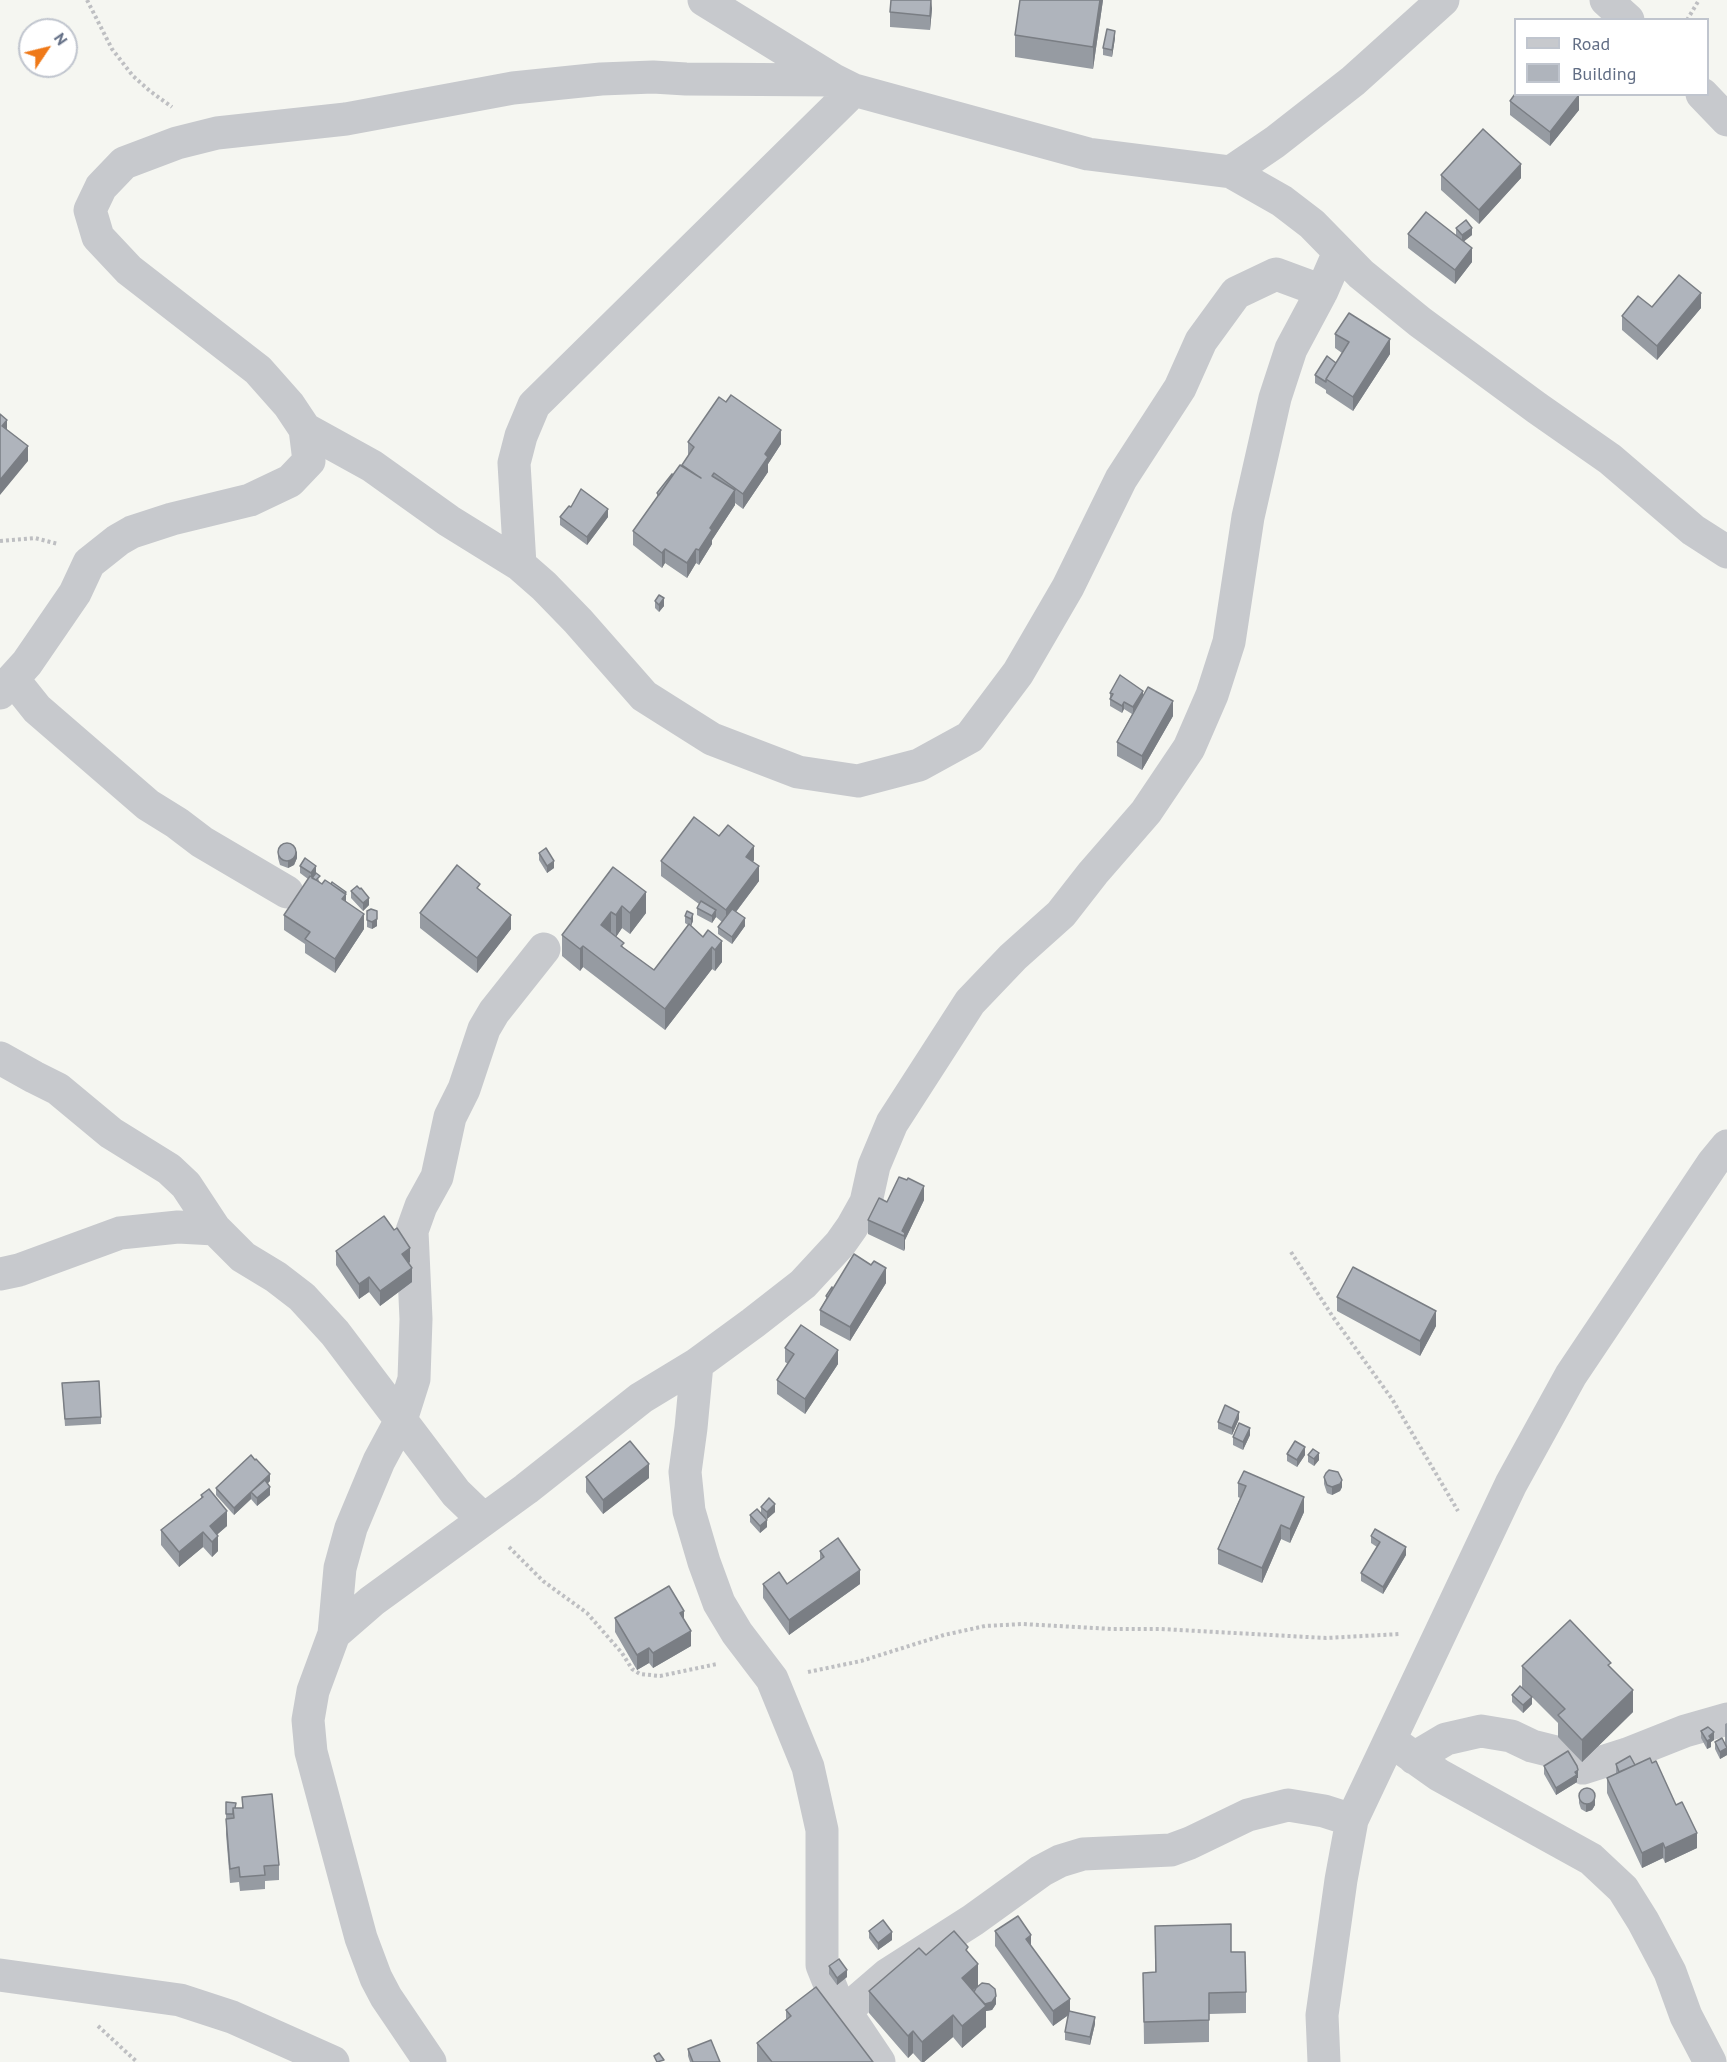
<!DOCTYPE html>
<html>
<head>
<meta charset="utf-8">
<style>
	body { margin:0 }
	#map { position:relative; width:1727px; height:2062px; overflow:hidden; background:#f5f6f1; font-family:"PT Sans",sans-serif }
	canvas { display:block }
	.legend { position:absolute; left:1514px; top:18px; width:195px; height:78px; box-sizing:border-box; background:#fff; border:2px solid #c0c5ce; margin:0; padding:8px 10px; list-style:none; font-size:18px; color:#626e85 }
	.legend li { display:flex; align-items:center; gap:12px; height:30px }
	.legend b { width:30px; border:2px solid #c0c5ce }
	.north { position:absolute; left:18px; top:18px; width:60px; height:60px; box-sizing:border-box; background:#fff; border:2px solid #c0c5ce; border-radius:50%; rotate:55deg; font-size:16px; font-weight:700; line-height:24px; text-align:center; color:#626e85 }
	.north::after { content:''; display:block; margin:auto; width:21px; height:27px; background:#ef7918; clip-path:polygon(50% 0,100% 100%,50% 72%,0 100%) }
</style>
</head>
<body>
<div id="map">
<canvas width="1727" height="2062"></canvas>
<ul class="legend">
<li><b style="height:8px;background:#c7c9cd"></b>Road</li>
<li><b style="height:16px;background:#afb4bc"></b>Building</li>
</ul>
<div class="north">N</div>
</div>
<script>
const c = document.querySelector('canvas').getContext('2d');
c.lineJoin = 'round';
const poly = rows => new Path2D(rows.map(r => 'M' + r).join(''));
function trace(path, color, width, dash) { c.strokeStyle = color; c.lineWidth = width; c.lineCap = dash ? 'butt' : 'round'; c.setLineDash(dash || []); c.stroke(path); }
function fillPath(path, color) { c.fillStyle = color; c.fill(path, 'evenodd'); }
const path = poly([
	[87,0,112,49,133,76,150,91,172,107],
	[1687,20,1699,0],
	[0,541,35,538,58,544],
	[1291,1252,1333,1317,1392,1399,1458,1511],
	[509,1547,543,1581,587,1613,622,1653,632,1669,640,1674,660,1676,717,1664],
	[808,1672,861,1661,944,1635,985,1626,1023,1624,1112,1629,1161,1629,1326,1638,1400,1634],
	[98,2026,137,2062]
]);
const street = poly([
	[704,0,834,80,854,90,1088,154,1231,172,1282,201,1312,224,1361,274,1420,322,1537,408,1610,459,1693,530,1727,552],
	[1606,0,1628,20],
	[1702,94,1727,120],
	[1231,172,1275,142,1353,81,1443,0],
	[305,429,372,466,449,521,520,565,544,586,578,621,644,696,712,739,798,772,858,781,919,765,970,737,1018,673,1068,587,1121,479,1180,388,1201,341,1236,293,1276,274,1322,291],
	[520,565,514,463,521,436,534,405,854,90],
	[13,679,37,709,148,805,177,823,202,842,287,892],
	[0,693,27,663,75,593,89,563,118,540,132,532,172,519,250,500,290,481,309,461,305,429,289,405,258,370,129,270,98,237,90,210,101,187,124,163,177,143,217,133,346,119,513,88,601,79,653,77,686,79,834,80],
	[0,1058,34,1077,58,1089,111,1133,169,1169,186,1185,215,1229,243,1257,276,1277,302,1297,335,1333,456,1493,483,1519],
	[0,1274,19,1270,120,1233,178,1227,215,1229],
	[697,1364,691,1428,685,1472,689,1511,704,1562,719,1603,737,1633,772,1679,808,1767,822,1830,822,1965,834,1995,879,2062],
	[334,1634,340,1568,351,1528,379,1461,401,1420,414,1379,416,1319,412,1231,421,1206,437,1177,450,1117,464,1089,484,1029,494,1012,544,949],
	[1391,1741,1439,1775,1591,1859,1623,1889,1643,1921,1670,1972,1686,2016,1710,2062],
	[1414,1758,1446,1739,1481,1731,1511,1736,1532,1746,1568,1755,1583,1768,1627,1754,1685,1731,1727,1719],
	[0,1975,180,2000,232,2017,333,2062],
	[844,2012,887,1975,973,1920,1041,1871,1060,1861,1083,1854,1171,1850,1190,1843,1248,1815,1288,1805,1324,1811,1352,1820],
	[430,2062,386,1997,376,1978,361,1938,311,1752,308,1720,313,1691,334,1634,372,1601,526,1489,641,1398,697,1364,753,1323,803,1284,840,1244,852,1227,866,1202,874,1166,892,1123,970,1002,1013,957,1061,914,1093,873,1146,812,1189,748,1212,695,1229,642,1248,517,1275,398,1291,349,1322,291,1339,252],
	[1324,2062,1322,2015,1341,1880,1352,1820,1511,1484,1571,1375,1713,1163,1727,1146]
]);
const wall = poly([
	[1103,0,1093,69,1015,57,1015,35],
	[932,9,930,30,890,27,890,12],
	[1115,38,1112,57,1103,55,1103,48],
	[1510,101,1579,110,1550,146,1510,115],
	[1441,175,1521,178,1479,224,1441,190],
	[1456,228,1472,235,1464,241,1472,262,1455,284,1408,248,1408,234,1456,235],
	[1701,308,1657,360,1622,330,1622,316],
	[1335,334,1390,354,1353,411,1326,393,1326,390,1315,383,1315,375,1336,363,1342,353,1335,348],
	[688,442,781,444,768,464,768,472,743,509,735,503,735,505,712,540,712,544,699,565,696,563,687,578,665,563,662,568,633,545,633,531,657,498,657,493,682,466,682,465,688,456],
	[571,507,608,517,587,545,560,525,560,517],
	[655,601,664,606,659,612,655,608],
	[1110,693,1143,696,1173,716,1142,770,1117,756,1117,742,1132,714,1124,709,1122,713,1110,706],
	[719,836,754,860,753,862,759,881,736,912,745,926,732,944,718,934,718,927,722,922,716,917,712,923,697,915,697,908,699,904,661,876,661,861],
	[278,850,297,858,294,865,288,868,280,865,278,858],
	[539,853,554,868,547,873,539,860],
	[300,866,316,873,320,883,346,899,346,901,364,929,335,973,305,953,305,944,284,930,284,915,308,879,300,873],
	[613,867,646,913,630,934,622,928,616,937,624,948,654,970,688,925,685,923,685,916,687,911,693,921,691,926,703,937,708,930,722,962,715,971,712,969,665,1030,583,967,580,971,562,956,562,935],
	[480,890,511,929,477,973,420,928,420,913],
	[351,891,369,905,363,911,351,898],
	[377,911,377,926,372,929,367,927,367,919],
	[924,1200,905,1240,905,1248,904,1251,868,1234,868,1220,887,1202],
	[336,1251,410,1262,409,1263,412,1282,380,1306,369,1292,359,1299,336,1265],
	[886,1283,850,1341,820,1325,820,1310,826,1299,826,1296,833,1288],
	[1337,1297,1436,1326,1420,1356,1337,1311],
	[785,1348,838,1364,805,1414,777,1394,777,1380,788,1364,785,1362],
	[62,1383,101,1417,101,1424,65,1426],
	[1239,1419,1232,1435,1218,1429,1218,1422],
	[1250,1435,1243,1450,1233,1445,1233,1437],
	[1287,1454,1305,1455,1297,1467,1287,1461],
	[1308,1455,1319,1460,1314,1466,1308,1462],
	[586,1477,649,1478,603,1514,586,1492],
	[1324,1477,1342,1487,1340,1491,1332,1495,1327,1493,1324,1484],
	[270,1481,267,1484,270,1495,257,1506,251,1499,234,1515,216,1495,216,1488],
	[1238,1483,1304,1512,1290,1543,1281,1539,1262,1583,1218,1564,1218,1549,1240,1498,1238,1497],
	[201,1495,227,1526,216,1535,218,1551,212,1557,203,1547,179,1567,161,1545,161,1530,201,1498],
	[761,1507,775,1512,767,1519,763,1516,767,1527,760,1533,750,1522,750,1515,761,1514],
	[1371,1536,1406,1555,1383,1594,1361,1581,1361,1573,1377,1547,1371,1543],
	[820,1551,860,1584,789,1635,763,1598,763,1584,787,1584,820,1561],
	[615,1618,684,1620,691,1646,653,1668,649,1663,637,1670,615,1632],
	[1522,1666,1611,1668,1633,1712,1582,1762,1558,1737,1558,1723,1532,1697,1532,1704,1523,1713,1512,1702,1512,1695,1522,1688],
	[1727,1723,1727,1755,1720,1759,1715,1749,1715,1742,1725,1745,1725,1724],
	[1701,1731,1714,1740,1711,1742,1711,1747,1707,1749,1701,1738],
	[1616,1764,1635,1765,1676,1805,1697,1848,1665,1863,1663,1858,1642,1868,1607,1793,1607,1778,1616,1774],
	[1544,1766,1578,1778,1577,1778,1577,1782,1556,1795,1544,1774],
	[1579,1796,1595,1805,1592,1810,1586,1812,1581,1809,1579,1803],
	[242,1797,279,1865,279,1880,265,1881,265,1889,240,1891,239,1882,230,1883,226,1834,226,1814,236,1808,242,1808],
	[1155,1926,1246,1992,1246,2013,1209,2014,1209,2042,1144,2044,1143,1973,1155,1972],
	[869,1931,892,1940,878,1950,869,1938],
	[995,1931,1031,1946,1070,2012,1095,2024,1090,2045,1065,2040,1065,2032,1068,2015,1053,2026,995,1946],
	[968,1953,978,1986,996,2004,992,2010,986,2011,986,2027,962,2048,953,2037,924,2062,921,2062,913,2053,908,2058,869,2013,869,1991,926,1955],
	[829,1966,847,1977,837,1985,829,1974],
	[786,2010,873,2062,757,2062,757,2043,786,2019],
	[688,2049,720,2062,690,2062,688,2056]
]);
const shadedWall = poly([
	[932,0,932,9,930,30,930,16],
	[1100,0,1103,0,1093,69,1093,47],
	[1115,31,1115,38,1112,57,1112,50],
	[1579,95,1579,110,1550,146,1550,132],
	[1521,164,1521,178,1479,224,1479,210],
	[1472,228,1472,235,1462,243,1462,235],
	[1472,248,1472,262,1455,284,1455,270],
	[1701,293,1701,308,1657,360,1657,346],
	[1390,339,1390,354,1353,411,1353,397],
	[7,420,7,435,2,426],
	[781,430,781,444,768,464,768,472,743,509,743,494,765,454],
	[28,446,28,461,0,495,0,480],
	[735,490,735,505,712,540,712,544,699,565,699,550,710,528],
	[608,509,608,517,587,545,587,537],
	[665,549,665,563,662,568,662,553],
	[696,549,696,563,687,578,687,563],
	[664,598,664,606,659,612,659,605],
	[1143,691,1143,698,1133,714,1133,707],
	[1173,701,1173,716,1142,770,1142,756],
	[1124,702,1124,709,1122,713,1122,706],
	[754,846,754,860,746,871,746,857],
	[297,851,297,858,294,865,288,868,288,861],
	[554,861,554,868,547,873,547,866],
	[316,866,316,873,311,881,311,873],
	[759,866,759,881,726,925,726,910],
	[346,892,346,909,342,898],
	[646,892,646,913,630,934,630,913],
	[369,898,369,905,363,911,363,903],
	[622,906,622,928,616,937,616,915],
	[716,910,716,917,712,923,712,916],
	[611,912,611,933,601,925],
	[364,914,364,929,335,973,335,959],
	[693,914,693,921,691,926,691,919],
	[511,915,511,929,477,973,477,958],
	[745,918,745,926,732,944,732,937],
	[377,919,377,926,372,929,372,922],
	[722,941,722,962,715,971,715,950],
	[583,946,583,967,580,971,580,949],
	[712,947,712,969,665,1030,665,1009],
	[924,1186,924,1200,905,1240,905,1248,904,1251,904,1236,902,1231],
	[410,1248,410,1262,402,1268,402,1254],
	[412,1268,412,1282,380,1306,380,1291],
	[886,1268,886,1283,850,1341,850,1327],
	[369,1277,369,1292,359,1299,359,1284],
	[1436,1311,1436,1326,1420,1356,1420,1341],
	[838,1350,838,1364,805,1414,805,1399],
	[1239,1412,1239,1419,1232,1435,1232,1428],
	[1250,1428,1250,1435,1243,1450,1243,1442],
	[1305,1447,1305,1455,1297,1467,1297,1460],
	[1319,1453,1319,1460,1314,1466,1314,1459],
	[649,1464,649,1478,603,1514,603,1500],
	[270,1474,270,1481,255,1496,251,1492,251,1499,234,1515,234,1508],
	[1342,1480,1342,1487,1340,1491,1332,1495,1332,1487],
	[270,1487,270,1495,257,1506,257,1498],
	[1304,1497,1304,1512,1290,1543,1290,1529],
	[775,1504,775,1512,767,1519,767,1512],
	[227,1511,227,1526,210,1541,210,1526],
	[767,1520,767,1527,760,1533,760,1526],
	[1281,1525,1281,1539,1262,1583,1262,1568],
	[203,1532,203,1547,179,1567,179,1552],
	[218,1536,218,1551,212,1557,212,1542],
	[1406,1547,1406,1555,1383,1594,1383,1587],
	[860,1570,860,1584,789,1635,789,1620],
	[684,1611,684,1626,680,1613],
	[691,1631,691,1646,653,1668,653,1653],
	[649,1648,649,1663,637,1670,637,1655],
	[1633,1690,1633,1712,1582,1762,1582,1740],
	[1532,1697,1532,1704,1523,1713,1523,1705],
	[1714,1732,1714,1740,1711,1742,1711,1747,1707,1749,1707,1741,1709,1736],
	[1727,1748,1727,1755,1720,1759,1720,1752],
	[1578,1770,1578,1778,1577,1778,1577,1782,1556,1795,1556,1788,1575,1772],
	[1595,1797,1595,1805,1592,1810,1586,1812,1586,1804],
	[1697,1833,1697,1848,1665,1863,1665,1848],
	[1663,1843,1663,1858,1642,1868,1642,1853],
	[892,1932,892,1940,878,1950,878,1943],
	[1031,1935,1031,1950,1026,1939],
	[978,1964,978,1986,962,1999,962,1978],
	[847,1970,847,1977,837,1985,837,1978],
	[996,1996,996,2004,992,2010,986,2011,986,2027,962,2048,962,2026,984,2004],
	[1070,1999,1070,2014,1053,2026,1053,2011],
	[953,2015,953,2037,924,2062,922,2062,922,2042],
	[1095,2017,1095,2024,1090,2045,1090,2037],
	[913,2031,913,2053,908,2058,908,2036]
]);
const building = poly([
	[891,0,931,0,930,16,890,12,891,0],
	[1020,0,1100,0,1093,47,1015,35,1020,0],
	[1107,29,1115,31,1112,50,1103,48,1107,29],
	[1515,94,1578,94,1579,95,1550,132,1510,101,1515,94],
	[1483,129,1521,164,1479,210,1441,175,1483,129],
	[1426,212,1472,248,1455,270,1408,234,1426,212],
	[1466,220,1472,228,1462,235,1456,228,1466,220],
	[1679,275,1701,293,1657,346,1622,316,1638,296,1652,307,1679,275],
	[1349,313,1390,339,1353,397,1326,379,1349,342,1335,334,1349,313],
	[1327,356,1336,363,1326,379,1326,382,1315,375,1327,356],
	[731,395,781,430,765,454,768,457,743,494,714,473,712,476,735,490,710,528,712,530,699,550,696,549,687,563,665,549,662,553,633,531,680,465,701,478,682,465,694,447,688,442,719,397,726,402,731,395],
	[0,414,7,420,2,426,28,446,0,480,0,414],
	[672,474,673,475,659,495,657,493,672,474],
	[581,489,608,509,587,537,560,517,569,506,571,507,581,489],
	[659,595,664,598,659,605,655,601,659,595],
	[1120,675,1143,691,1133,707,1124,702,1122,706,1110,699,1113,694,1110,693,1120,675],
	[1148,687,1173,701,1142,756,1117,742,1148,687],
	[694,817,719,836,728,825,754,846,746,857,759,866,726,910,661,861,694,817],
	'278 852a9 9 0 1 1 18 0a9 9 0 1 1-18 0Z',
	[546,848,554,861,547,866,539,853,546,848],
	[305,858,316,866,311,873,300,866,305,858],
	[457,865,480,884,477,888,511,915,477,958,420,913,457,865],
	[613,867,646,892,630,913,622,906,616,915,611,912,601,925,624,943,621,946,654,970,689,924,703,937,708,930,722,941,715,950,712,947,665,1009,583,946,580,949,562,935,613,867],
	[316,873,320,876,316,880,312,878,316,873],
	[310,876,322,884,325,880,346,894,342,899,364,914,335,959,305,939,310,932,284,915,310,876],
	[332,882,346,892,345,894,331,884,332,882],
	[357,886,360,889,361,888,369,898,363,903,351,891,357,886],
	[701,901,716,910,712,916,697,908,701,901],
	[371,909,377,911,377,919,372,922,367,920,367,911,371,909],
	[732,909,745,918,732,937,718,927,732,909],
	[687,911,693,914,691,919,685,916,687,911],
	[899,1177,907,1180,908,1178,924,1186,902,1231,905,1233,904,1236,868,1220,879,1198,887,1202,899,1177],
	[384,1216,394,1230,397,1228,410,1248,402,1254,412,1268,380,1291,369,1277,359,1284,336,1251,384,1216],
	[854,1254,871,1265,874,1261,886,1268,850,1327,820,1310,854,1254],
	[1353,1267,1436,1311,1420,1341,1337,1297,1353,1267],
	[832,1287,833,1288,828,1297,826,1296,832,1287],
	[801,1325,838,1350,805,1399,777,1380,794,1354,785,1348,801,1325],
	[99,1381,101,1417,65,1419,62,1383,99,1381],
	[1225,1405,1239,1412,1232,1428,1218,1422,1225,1405],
	[1239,1423,1250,1428,1243,1442,1233,1437,1239,1423],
	[630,1441,649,1464,603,1500,586,1477,630,1441],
	[1295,1441,1305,1447,1297,1460,1287,1454,1295,1441],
	[1313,1449,1319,1453,1314,1459,1308,1455,1313,1449],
	[251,1455,255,1460,256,1459,270,1474,234,1508,216,1488,251,1455],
	[1329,1470,1338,1472,1342,1480,1340,1484,1332,1487,1327,1485,1324,1477,1326,1473,1329,1470],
	[1244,1471,1304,1497,1290,1529,1281,1525,1262,1568,1218,1549,1246,1486,1238,1483,1244,1471],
	[265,1480,270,1487,257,1498,251,1492,265,1480],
	[209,1489,227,1511,210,1526,218,1536,212,1542,203,1532,179,1552,161,1530,203,1497,201,1495,209,1489],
	[769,1498,775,1504,767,1512,761,1507,769,1498],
	[757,1509,767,1520,760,1526,750,1515,757,1509],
	[1375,1529,1406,1547,1383,1587,1361,1573,1380,1542,1371,1536,1375,1529],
	[838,1538,860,1570,789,1620,763,1584,779,1572,787,1584,824,1557,820,1551,838,1538],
	[669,1586,684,1611,680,1613,691,1631,653,1653,649,1648,637,1655,615,1618,669,1586],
	[1570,1620,1611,1663,1608,1665,1633,1690,1582,1740,1558,1715,1565,1709,1522,1666,1570,1620],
	[1520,1686,1532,1697,1523,1705,1512,1695,1520,1686],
	[1708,1727,1714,1732,1709,1736,1711,1739,1707,1741,1701,1731,1708,1727],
	[1722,1738,1727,1748,1720,1752,1715,1742,1722,1738],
	[1568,1751,1577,1766,1578,1770,1575,1772,1577,1775,1556,1788,1544,1766,1568,1751],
	[1630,1756,1635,1765,1619,1772,1616,1764,1630,1756],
	[1650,1758,1652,1763,1656,1761,1676,1805,1682,1802,1697,1833,1665,1848,1663,1843,1642,1853,1607,1778,1650,1758],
	'1579 1796a8 8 0 1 1 16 0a8 8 0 1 1-16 0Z',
	[272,1794,279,1865,264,1866,265,1875,240,1877,239,1867,230,1869,226,1819,234,1818,233,1808,243,1808,242,1797,272,1794],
	[226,1802,236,1803,235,1808,233,1808,233,1814,226,1814,226,1802],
	[1018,1916,1031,1935,1026,1939,1070,1999,1053,2011,995,1931,1018,1916],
	[883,1920,892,1932,878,1943,869,1931,883,1920],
	[1231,1924,1231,1952,1245,1952,1246,1992,1209,1993,1209,2020,1144,2022,1143,1973,1156,1972,1155,1926,1231,1924],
	[954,1931,968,1947,966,1950,978,1964,962,1978,986,2006,962,2026,953,2015,922,2042,913,2031,908,2036,869,1991,919,1948,926,1955,954,1931],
	[839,1959,847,1970,837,1978,829,1966,839,1959],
	[982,1983,989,1984,995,1989,996,1996,992,2002,985,2004,974,1992,976,1988,982,1983],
	[816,1987,873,2062,772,2062,757,2043,791,2016,786,2010,816,1987],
	[1069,2011,1095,2017,1090,2037,1065,2032,1069,2011],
	[711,2040,720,2062,693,2062,688,2049,711,2040],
	[659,2053,664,2060,657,2062,654,2056,659,2053]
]);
trace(path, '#bebfc2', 4, [3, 3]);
trace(street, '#c7c9cd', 33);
fillPath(wall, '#969ba2');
fillPath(shadedWall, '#7a7e84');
fillPath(building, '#afb4bc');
trace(building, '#7a7e84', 1.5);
</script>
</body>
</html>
